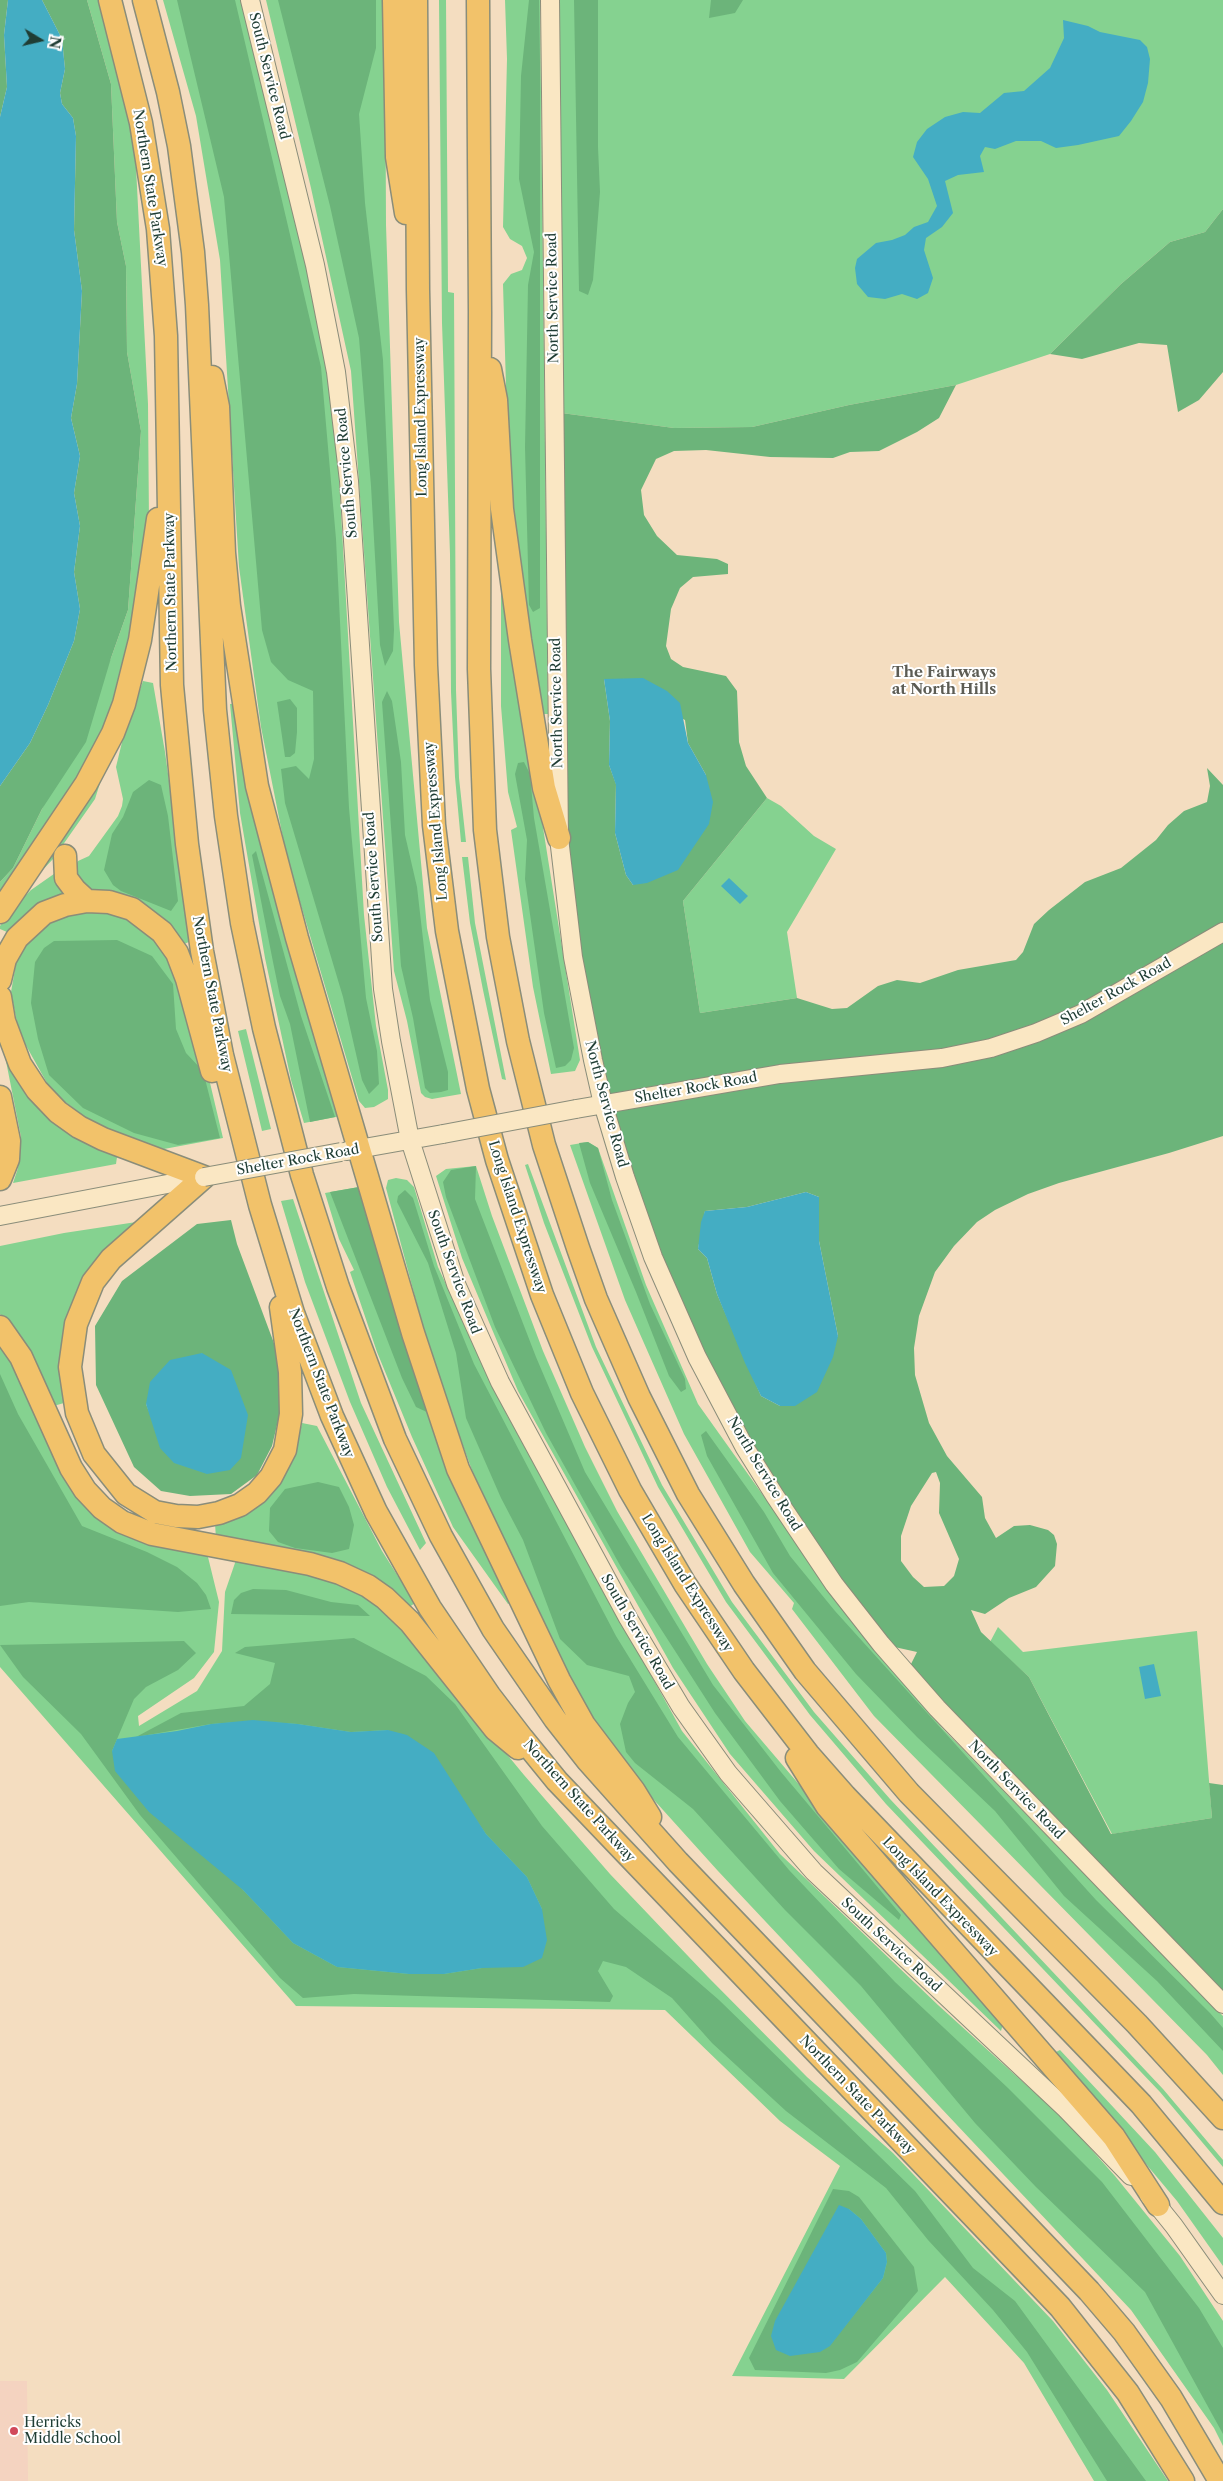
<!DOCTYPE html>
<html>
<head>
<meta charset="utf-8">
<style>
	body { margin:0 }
	#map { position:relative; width:1223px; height:2481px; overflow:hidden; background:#f4ddc0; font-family:"Libre Caslon Text",serif }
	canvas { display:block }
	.north { position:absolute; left:15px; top:15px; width:50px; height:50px; -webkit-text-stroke:4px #fff; paint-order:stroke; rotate:99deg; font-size:14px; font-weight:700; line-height:20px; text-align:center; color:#1f3d34 }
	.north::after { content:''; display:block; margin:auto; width:18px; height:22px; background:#1f3d34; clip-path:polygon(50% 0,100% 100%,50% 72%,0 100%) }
</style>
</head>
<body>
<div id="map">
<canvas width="1223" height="2481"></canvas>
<div class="north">N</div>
</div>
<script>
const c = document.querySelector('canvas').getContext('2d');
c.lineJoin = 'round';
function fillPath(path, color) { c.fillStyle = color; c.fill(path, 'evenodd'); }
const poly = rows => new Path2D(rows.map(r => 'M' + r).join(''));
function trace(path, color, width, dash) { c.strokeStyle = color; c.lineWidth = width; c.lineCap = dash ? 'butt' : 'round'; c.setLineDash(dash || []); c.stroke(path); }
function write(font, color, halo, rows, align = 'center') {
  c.font = font + ' "Libre Caslon Text",serif'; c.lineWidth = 4; c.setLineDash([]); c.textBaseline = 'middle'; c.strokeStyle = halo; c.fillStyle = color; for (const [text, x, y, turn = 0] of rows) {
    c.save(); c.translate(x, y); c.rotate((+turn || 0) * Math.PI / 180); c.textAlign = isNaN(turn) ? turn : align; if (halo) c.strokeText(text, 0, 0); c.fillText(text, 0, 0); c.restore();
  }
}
const built = poly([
	[0,2381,27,2381,28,2481,0,2481]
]);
const green = poly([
	[87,0,101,0,122,75,136,167,148,404,149,524,121,689,78,780,0,893,0,882,13,868,42,809,111,658,128,610,141,431,127,352,126,266,117,222,111,84],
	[163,0,242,0,273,120,314,303,336,425,364,915,376,1026,388,1090,388,1099,374,1107,365,1108,359,1101,287,858,261,727,239,567,220,260,196,116],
	[266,0,385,0,386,225,399,622,427,928,461,1094,432,1099,425,1097,421,1093,407,1021,394,971,351,371,311,188],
	[439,0,446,0,448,292,454,293,456,690,459,778,466,842,461,842,455,777,451,692,450,554,442,323],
	[505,0,540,0,548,714,540,714,514,511,507,421,503,284,511,274,522,270,527,258,522,246,510,239,503,227,507,59],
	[550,0,1223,0,1223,209,1205,232,1170,242,1121,284,1050,354,956,385,849,405,752,427,674,428,554,412],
	[501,582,523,702,580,1060,575,1071,551,1074,533,987,511,830,517,827,508,792,501,706],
	[143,681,153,683,165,752,191,941,182,945,83,888,73,870,78,861,89,856,118,816,122,806,123,799,116,767,123,738],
	[230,704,238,704,341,1116,304,1123,291,1080,265,958,240,813],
	[100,779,101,780,95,799,53,859,37,876],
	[767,798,781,806,814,836,836,849,787,932,797,998,700,1013,683,901],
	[462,857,468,857,475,923,506,1080,502,1079,483,990,470,923],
	[61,869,74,895,14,935,0,929,0,926,14,907,31,890],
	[80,910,112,911,141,924,164,944,194,1015,223,1138,164,1149,97,1126,52,1092,19,1033,11,992,17,958,30,937,53,919],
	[246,1029,271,1129,262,1131,238,1031],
	[3,1046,88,1143,117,1157,116,1164,13,1183,18,1168,21,1137],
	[588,1142,598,1148,646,1285,698,1404,862,1634,942,1728,1223,2016,1223,2075,1207,2055,874,1716,792,1609,794,1603,750,1552,684,1434,625,1300,570,1145],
	[528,1164,596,1347,662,1485,732,1602,814,1712,890,1799,1163,2089,1223,2160,1223,2167,1160,2092,886,1804,810,1715,726,1602,658,1487,592,1347,544,1223,525,1165],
	[476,1166,492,1216,543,1351,585,1447,617,1511,707,1664,745,1721,1003,2024,1001,2031,814,1851,730,1754,673,1668,518,1391,462,1258,436,1176,446,1169],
	[396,1178,407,1180,414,1187,438,1267,507,1415,682,1731,780,1854,938,2005,1066,2121,1115,2176,1180,2256,1223,2321,1223,2446,1214,2428,1131,2310,718,1871,645,1790,589,1719,472,1470,434,1368,386,1188,388,1180],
	[359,1187,511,1602,508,1604,453,1527,412,1437,377,1352,350,1272,354,1270,339,1239,325,1193],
	[293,1199,361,1403,426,1543,420,1550,387,1487,350,1402,305,1282,281,1201],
	[143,1221,113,1250,61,1374,64,1403,50,1407,27,1354,0,1314,0,1246,64,1233],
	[0,1340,7,1349,74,1490,207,1553,219,1602,214,1652,194,1678,138,1716,139,1726,197,1691,222,1651,225,1592,236,1560,313,1572,365,1593,411,1631,462,1700,524,1775,610,1874,708,1977,807,2077,893,2153,1053,2321,1107,2390,1168,2481,1094,2481,1024,2363,945,2277,844,2379,732,2376,840,2166,780,2121,665,2010,296,2006,0,1667],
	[302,1423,317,1426,382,1551,415,1603,408,1608,216,1539,215,1523,235,1517,263,1503,281,1481,294,1456],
	[998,1627,1023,1652,1197,1631,1212,1818,1112,1834,1029,1677,990,1642],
	[1060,2050,1155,2152,1223,2238,1223,2266,1177,2201,1094,2102,1056,2052]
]);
const forest = poly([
	[0,0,8,0,4,35,7,87,0,117],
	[42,0,87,0,111,84,117,222,126,266,127,352,141,431,128,610,111,658,86,742,42,809,13,868,0,882,0,786,30,743,48,705,74,641,80,609,74,572,80,526,74,493,80,456,71,418,77,384,82,291,74,230,76,136,73,118,62,104,60,93,65,69,62,39],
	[177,0,235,0,321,367,336,539,349,808,366,998,377,1051,379,1084,369,1094,362,1080,343,997,285,803,281,769,296,766,309,779,314,759,313,691,288,680,271,662,262,630,224,197],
	[278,0,376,0,376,48,359,114,365,203,383,360,394,630,393,651,385,666,380,645,371,486,359,338,330,206],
	[529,0,539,0,540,64,540,608,533,612,529,605,525,447,528,285,534,252,519,179,521,76],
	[574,0,598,0,598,147,600,192,593,280,588,295,579,291],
	[711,0,743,0,735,13,709,18],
	[1223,209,1223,372,1199,400,1178,412,1167,345,1139,343,1082,359,1050,354,1121,284,1170,242,1205,232],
	[956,385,939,418,917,432,879,451,850,452,833,458,770,457,706,450,674,451,656,459,641,490,644,515,657,536,677,555,717,559,728,564,728,574,693,577,680,588,671,609,666,646,671,659,683,667,726,676,737,691,739,742,746,766,767,798,683,901,700,1013,797,998,832,1009,847,1008,878,986,897,980,920,983,958,970,1016,960,1023,952,1034,924,1049,910,1085,882,1121,868,1156,840,1168,825,1184,811,1207,802,1210,786,1207,768,1223,785,1223,1136,1169,1153,1059,1183,1028,1194,995,1210,977,1222,954,1246,935,1272,919,1316,914,1348,915,1375,929,1423,947,1456,982,1497,985,1518,996,1538,1014,1526,1030,1525,1048,1530,1054,1535,1057,1544,1055,1566,1036,1587,1009,1598,985,1614,971,1610,981,1632,1029,1677,1111,1834,1212,1818,1209,1783,1223,1785,1223,2004,972,1745,910,1666,917,1652,881,1644,745,1448,625,1177,569,930,554,412,674,428,752,427,849,405],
	[604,679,685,720,688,743,706,775,633,885,626,875,615,833,616,784,609,765,610,721],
	[806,1192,819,1197,819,1241,838,1336,780,1406,761,1396,717,1294,707,1258,698,1249,705,1211,747,1207],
	[936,1472,940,1483,939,1513,959,1559,954,1576,944,1586,924,1587,913,1577,901,1561,901,1536,911,1506,932,1473],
	[387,691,392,701,401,762,405,835,417,887,430,1000,448,1072,448,1090,441,1092,430,1093,425,1088,413,1018,401,966,382,702],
	[290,699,297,708,297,732,295,753,290,757,285,757,277,702],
	[524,762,530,774,534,818,574,1048,571,1060,565,1066,556,1068,544,1013,525,879,527,840,515,774,518,763],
	[149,780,161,785,168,816,178,901,171,911,121,891,113,885,104,870,112,834,123,817,133,792],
	[256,851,301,1016,335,1117,310,1122,290,1024,280,996,273,962,252,855],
	[117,940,152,956,173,984,176,1029,186,1053,203,1071,220,1138,178,1145,134,1133,83,1108,49,1075,38,1039,31,1003,35,962,44,948,54,941],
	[588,1142,598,1148,612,1200,650,1304,685,1379,686,1389,681,1392,669,1376,636,1292,590,1183,579,1143],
	[476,1166,475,1199,536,1357,585,1472,713,1685,781,1772,901,1915,899,1920,839,1869,780,1801,715,1713,621,1567,546,1433,495,1327,446,1197,443,1182,451,1170],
	[359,1187,429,1413,416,1407,402,1378,330,1192],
	[405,1190,413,1198,434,1266,474,1364,616,1636,678,1737,789,1870,895,1982,1008,2088,1102,2182,1199,2308,1223,2348,1223,2434,1145,2292,1036,2187,975,2123,861,1986,785,1910,693,1809,635,1763,626,1752,620,1724,628,1703,635,1692,629,1676,587,1665,560,1639,523,1540,501,1498,466,1418,456,1353,428,1263,397,1202,398,1196],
	[231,1220,237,1244,278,1354,282,1404,272,1446,257,1475,231,1494,190,1496,161,1491,134,1467,96,1385,95,1326,122,1281,197,1224],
	[202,1353,154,1424,146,1404],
	[0,1374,18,1414,82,1526,147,1552,177,1567,197,1583,206,1595,211,1609,178,1612,29,1602,0,1606],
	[706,1431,764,1512,790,1556,835,1611,1096,1900,1210,2013,1223,2028,1223,2051,1157,1981,1064,1896,995,1811,917,1737,856,1674,773,1573,707,1456,701,1435],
	[318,1482,339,1487,349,1507,354,1525,349,1549,332,1553,295,1548,278,1542,269,1531,270,1508,285,1489],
	[253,1589,286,1590,331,1602,358,1605,370,1616,231,1614,234,1600,241,1593],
	[354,1638,426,1676,455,1704,542,1826,614,1909,719,2000,915,2191,973,2268,1015,2301,1146,2481,1107,2481,1027,2352,993,2310,928,2240,886,2188,786,2111,712,2043,672,1998,626,1967,603,1961,598,1971,613,1996,610,2002,354,1994,303,1998,280,1978,140,1815,81,1734,23,1677,0,1645,184,1641,196,1653,178,1670,146,1687,134,1699,112,1751,293,1943,337,1967,409,1974,444,1974,482,1968,542,1909,527,1877,486,1834,464,1802,388,1730,351,1732,298,1724,253,1721,211,1724,136,1737,181,1713,244,1706,270,1684,275,1663,235,1653,245,1647],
	[833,2189,849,2191,859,2197,914,2267,918,2291,857,2362,840,2370,826,2373,755,2370,749,2358],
	[849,2209,861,2219,886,2253,887,2262,883,2278,830,2345]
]);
const water = poly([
	[8,0,42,0,62,39,65,69,60,93,62,104,73,118,76,136,74,230,82,291,77,384,71,418,80,456,74,493,80,526,74,572,80,609,74,641,48,705,30,743,0,786,0,117,7,87,4,35],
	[1063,20,1088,26,1100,32,1140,40,1147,47,1150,59,1148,83,1143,102,1131,121,1119,136,1078,145,1056,148,1041,141,1016,141,995,149,985,147,980,156,984,172,958,175,945,181,953,213,942,227,926,238,924,250,933,278,928,293,917,299,902,294,885,299,868,297,857,284,855,268,857,259,876,243,892,240,905,235,914,227,928,222,937,206,928,179,913,157,917,142,927,129,945,117,963,112,980,113,1004,93,1024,91,1050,68,1064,38],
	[643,678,667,691,680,703,688,743,706,775,713,802,709,824,678,870,647,883,633,885,626,875,615,833,616,785,609,765,610,721,604,679],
	[729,878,748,896,740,904,721,886],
	[806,1192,819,1197,819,1241,838,1336,833,1357,817,1392,795,1406,780,1406,761,1396,745,1363,717,1294,707,1258,698,1249,701,1222,705,1211,747,1207],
	[202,1353,231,1370,248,1415,241,1458,230,1470,207,1474,174,1463,160,1448,146,1404,150,1382,170,1360],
	[1154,1664,1161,1696,1145,1699,1139,1667],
	[253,1720,298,1724,351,1732,388,1730,407,1735,434,1753,486,1834,527,1877,542,1909,547,1940,542,1958,523,1967,482,1968,444,1974,409,1974,337,1967,293,1943,243,1890,149,1812,115,1771,112,1751,117,1739,177,1731,211,1724],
	[839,2205,849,2209,861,2219,886,2253,887,2262,883,2278,830,2346,820,2352,790,2356,776,2350,771,2336,775,2321]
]);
const secondary = poly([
	[250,0,315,265,336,372,349,481,383,989,391,1041,410,1140,456,1284,500,1382,628,1618,681,1707,728,1773,814,1872,1066,2109,1131,2176],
	[550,0,559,838,573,957,593,1060,603,1104,625,1177,653,1257,697,1357,745,1448,775,1496,834,1584,881,1644,937,1708,1223,2004],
	[576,1109,780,1074,942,1058,991,1048,1036,1033,1081,1014,1223,932],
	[347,1151,443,1134],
	[0,1216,204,1177],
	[1149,2195,1174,2226,1223,2295]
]);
const highway = poly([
	[110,0,141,123,158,229,166,336,172,685,187,844,202,951,222,1055,260,1205,293,1313,332,1416,376,1512,430,1608,489,1695,522,1738,557,1781,1060,2307,1128,2393,1183,2481],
	[144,0,168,92,179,146,193,252,197,305,215,710,226,816,242,923,264,1028,302,1175,338,1287,395,1439,441,1536,493,1629,555,1719,588,1761,678,1862,1089,2291,1124,2332,1171,2398,1220,2481],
	[394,0,397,157,406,213],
	[416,0,418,290,426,665,434,825,447,931,478,1089,497,1160,542,1295,582,1393,630,1490,685,1584,744,1671,808,1754,845,1796,1141,2104,1223,2203],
	[478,0,480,312,479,669,485,830,498,937,518,1041,544,1145,578,1248,596,1299,639,1397,688,1494,744,1584,805,1671,909,1793,1137,2024,1223,2118],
	[490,369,496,400,502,509,520,640,544,788,559,838],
	[212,377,218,407,224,553,229,606,257,786,297,938,413,1333,458,1469,559,1680,584,1725,634,1791,650,1817],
	[65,856,66,878,75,890,87,901],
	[0,912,86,784,113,733,124,704,140,640,158,519],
	[0,980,5,959,17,938,44,913,65,905,87,901,109,902,132,909,162,932,177,953,187,979,212,1071],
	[0,997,4,1021,20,1064,37,1090,58,1112,79,1127,103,1139,204,1177,111,1259,93,1282,76,1324,70,1367,77,1413,94,1454,126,1494,155,1512,176,1516,198,1517,219,1513,240,1505,257,1493,271,1477,285,1450,291,1414,290,1372,281,1307],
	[0,1097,9,1141,8,1159,0,1179],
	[0,1327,21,1357,71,1468,85,1490,102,1508,122,1522,152,1534,310,1564,340,1573,368,1586,385,1598,410,1622,495,1729,518,1748],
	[797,1758,827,1806,1114,2137,1158,2205]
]);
const secondaryBridge = poly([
	[443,1134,576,1109],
	[204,1177,341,1152]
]);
const markers = [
	[14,2431,5,"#d1495b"]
];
const streetNames = [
	["South Service Road",269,76,76],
	["Northern State Parkway",150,188,81],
	["North Service Road",553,298,-91],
	["Long Island Expressway",421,417,-91],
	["South Service Road",347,473,-95],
	["Northern State Parkway",171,592,-91],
	["North Service Road",557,703,-91],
	["Long Island Expressway",436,821,-95],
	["South Service Road",374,877,-94],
	["Shelter Rock Road",1116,992,-29],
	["Northern State Parkway",212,994,79],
	["Shelter Rock Road",696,1088,-10],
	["North Service Road",606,1104,75],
	["Shelter Rock Road",298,1160,-10],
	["Long Island Expressway",517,1217,72],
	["South Service Road",454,1272,70],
	["Northern State Parkway",321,1383,69],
	["North Service Road",764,1474,59],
	["Long Island Expressway",687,1583,58],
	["South Service Road",637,1632,60],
	["North Service Road",1016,1790,46],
	["Northern State Parkway",579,1801,48],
	["Long Island Expressway",940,1897,46],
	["South Service Road",891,1945,43],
	["Northern State Parkway",857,2095,46]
];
const poiNames = [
	["Herricks",24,2423],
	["Middle School",24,2439]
];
const neighbourhoodNames = [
	["The Fairways",944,673],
	["at North Hills",944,690]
];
fillPath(built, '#f4d3c0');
fillPath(green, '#85d290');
fillPath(forest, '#6cb47a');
fillPath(water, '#44adc3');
trace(secondary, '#8a8d7a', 20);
trace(highway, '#8a8d7a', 25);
trace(secondary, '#fae7c3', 18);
trace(highway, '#f2c26a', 22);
trace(secondaryBridge, '#8a8d7a', 20, []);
trace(secondaryBridge, '#fae7c3', 18);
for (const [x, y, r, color] of markers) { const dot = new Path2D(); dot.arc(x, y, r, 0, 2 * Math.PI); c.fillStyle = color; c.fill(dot); trace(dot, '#fff', 2); }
write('14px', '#1f3d34', '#fff', streetNames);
write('14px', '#1f3d34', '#fff', poiNames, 'left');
write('bold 15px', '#5c5c54', '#fff', neighbourhoodNames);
</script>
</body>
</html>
